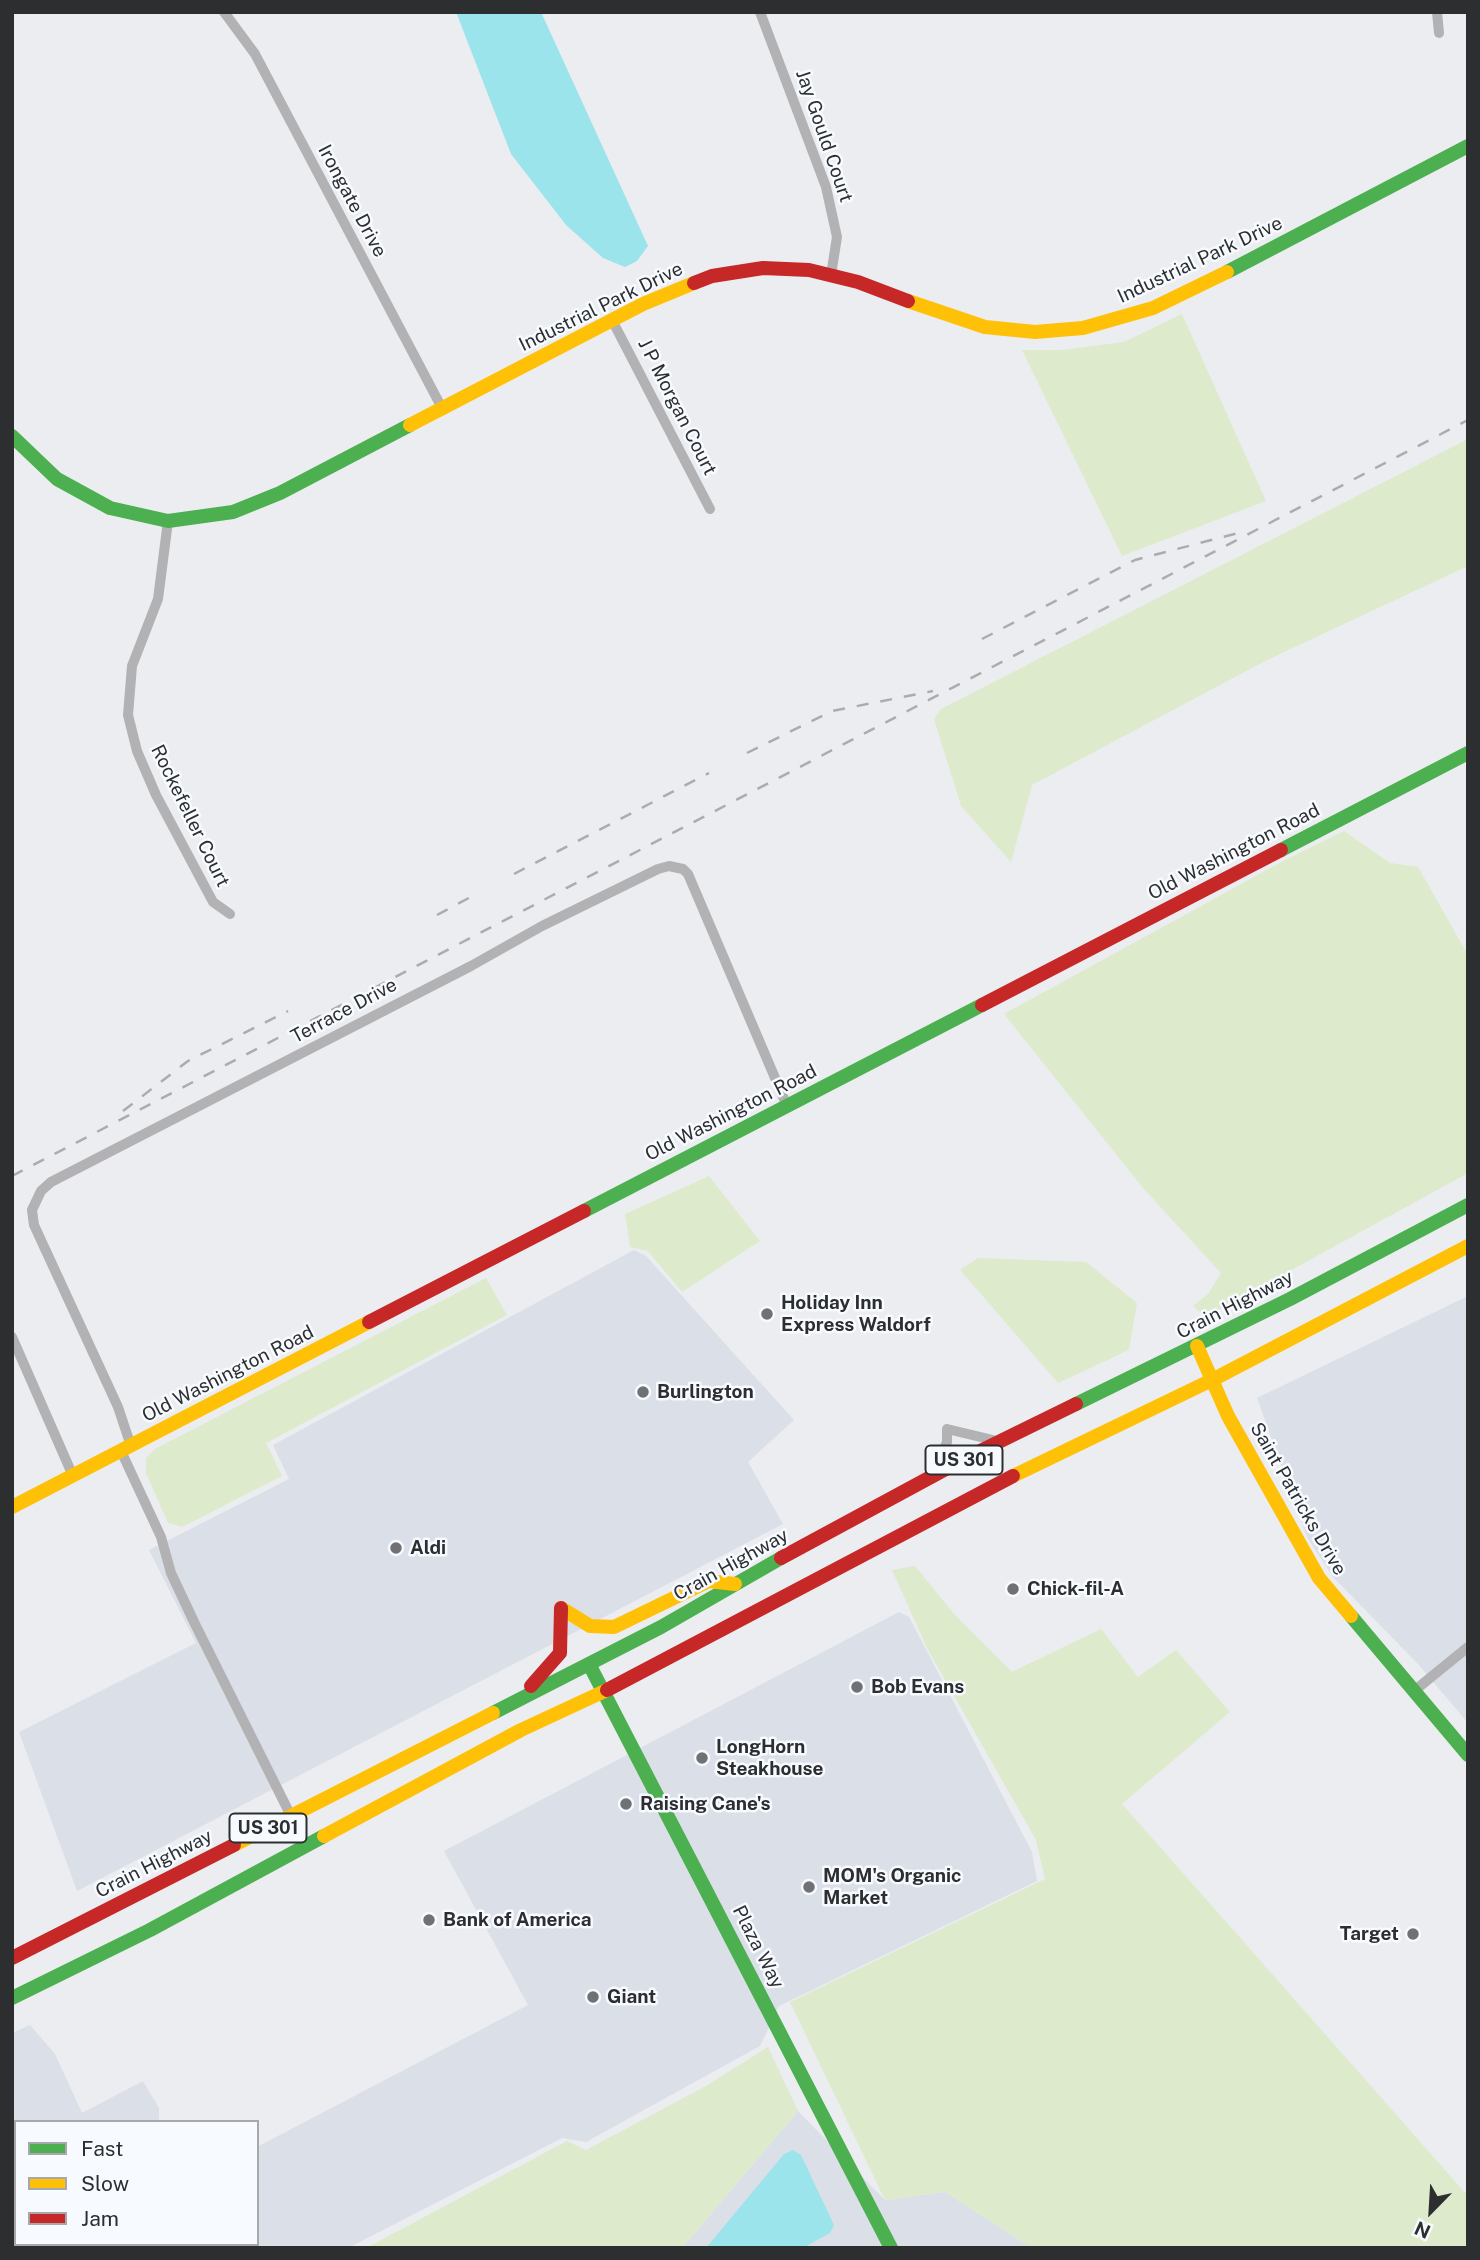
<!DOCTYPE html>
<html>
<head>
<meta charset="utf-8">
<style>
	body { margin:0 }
	#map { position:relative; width:1480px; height:2260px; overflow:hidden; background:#ebedf1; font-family:"Public Sans",sans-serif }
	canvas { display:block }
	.frame { position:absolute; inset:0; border:14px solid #2d2e30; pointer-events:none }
	.legend { position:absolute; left:14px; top:2120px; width:245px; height:126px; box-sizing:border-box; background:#f7faff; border:2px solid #a6a8ac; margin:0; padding:9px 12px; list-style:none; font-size:21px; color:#2d2e30 }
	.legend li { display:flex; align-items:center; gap:14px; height:35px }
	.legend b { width:35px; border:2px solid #a6a8ac }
	.north { position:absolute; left:1396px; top:2176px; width:70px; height:70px; -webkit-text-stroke:5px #f7faff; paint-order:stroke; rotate:204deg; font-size:19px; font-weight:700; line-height:28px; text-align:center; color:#2d2e30 }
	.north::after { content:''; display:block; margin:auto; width:24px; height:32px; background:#2d2e30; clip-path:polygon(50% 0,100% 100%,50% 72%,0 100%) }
</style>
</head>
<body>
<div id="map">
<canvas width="1480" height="2260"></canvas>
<div class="frame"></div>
<ul class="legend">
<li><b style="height:9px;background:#4caf50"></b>Fast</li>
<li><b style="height:9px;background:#ffc107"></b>Slow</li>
<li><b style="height:9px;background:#c62828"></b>Jam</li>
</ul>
<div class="north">N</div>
</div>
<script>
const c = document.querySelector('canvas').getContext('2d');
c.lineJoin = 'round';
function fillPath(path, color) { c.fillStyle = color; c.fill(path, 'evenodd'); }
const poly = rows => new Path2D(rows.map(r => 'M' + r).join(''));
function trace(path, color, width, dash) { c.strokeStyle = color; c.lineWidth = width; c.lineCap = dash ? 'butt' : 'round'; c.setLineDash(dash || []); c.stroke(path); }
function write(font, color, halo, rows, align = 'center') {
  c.font = font + ' "Public Sans",sans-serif'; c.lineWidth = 5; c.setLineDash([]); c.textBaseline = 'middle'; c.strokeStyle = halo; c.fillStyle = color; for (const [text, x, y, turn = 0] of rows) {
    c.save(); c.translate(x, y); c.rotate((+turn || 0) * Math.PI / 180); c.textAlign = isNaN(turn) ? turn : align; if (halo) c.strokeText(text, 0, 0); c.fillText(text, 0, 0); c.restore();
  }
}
const built = poly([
	[634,1250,646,1256,794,1420,748,1462,783,1524,77,1891,19,1732,196,1643,149,1550,289,1479,273,1445],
	[1468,1296,1468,1723,1418,1664,1333,1577,1307,1537,1257,1398],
	[899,1612,909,1617,1032,1852,1037,1881,779,2006,760,2046,586,2142,562,2138,348,2248,169,2248,169,2244,257,2244,257,2147,528,2005,444,1851],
	[30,2025,55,2054,82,2113,143,2081,159,2108,159,2122,16,2122,16,2145,12,2147,12,2033],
	[798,2111,885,2200,945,2192,1032,2248,682,2248],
	[36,2244,161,2244,161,2248,37,2248]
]);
const green = poly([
	[1182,314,1266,501,1122,556,1022,350,1062,350,1124,342],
	[1468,439,1468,566,1267,660,1032,785,1011,862,961,806,934,719,941,709],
	[1344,831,1390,863,1418,867,1468,955,1468,1173,1206,1317,1193,1306,1208,1294,1221,1273,1143,1188,1004,1014,1285,860],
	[709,1176,760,1241,682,1292,648,1251,630,1247,625,1214],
	[978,1258,1086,1262,1137,1303,1129,1350,1058,1383,960,1270],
	[486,1278,507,1315,266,1443,282,1476,182,1527,168,1523,146,1473,146,1458,155,1449],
	[915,1566,955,1615,1012,1672,1101,1629,1138,1677,1176,1650,1230,1712,1122,1804,1468,2196,1468,2248,1032,2248,945,2192,885,2200,790,2002,1045,1879,1036,1840,928,1650,892,1570],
	[768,2047,798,2111,682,2248,366,2248,567,2141,586,2150,706,2086]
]);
const water = poly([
	[456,12,541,12,648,246,637,261,625,267,603,258,566,225,511,154],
	[793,2150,801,2155,834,2225,830,2233,803,2248,706,2248,784,2154]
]);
const street = poly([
	[224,12,255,54,443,410],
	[760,12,826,187,837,237,831,275],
	[1437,12,1439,33],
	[612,320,710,509],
	[168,521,158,599,132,666,128,715,137,751,156,795,213,902,230,914],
	[12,1337,73,1476],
	[131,1446,118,1407,34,1225,32,1210,41,1191,51,1182,471,966,542,926,658,869,669,866,683,869,688,874,787,1106],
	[121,1451,161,1537,171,1573,195,1624,291,1816],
	[935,1471,947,1442,947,1429,993,1440],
	[1414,1691,1468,1647]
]);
const fast = poly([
	[1227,272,1468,146],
	[12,436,57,479,110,508,168,521,233,512,280,493,410,425],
	[1281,850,1468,753],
	[584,1211,982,1005],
	[1076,1404,1290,1299,1468,1205],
	[1351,1616,1468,1755],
	[589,1664,891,2248],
	[493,1713,661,1627,781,1558],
	[12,1998,150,1930,324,1836]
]);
const slow = poly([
	[908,301,985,327,1035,332,1083,328,1153,308,1227,272],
	[410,425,643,304,694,283],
	[1197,1346,1228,1416,1319,1578,1351,1616],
	[1013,1476,1214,1379,1468,1246],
	[12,1507,369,1322],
	[561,1608,590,1626,614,1627,709,1581,735,1584],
	[324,1836,521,1730,607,1690],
	[234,1845,493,1713]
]);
const jam = poly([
	[694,283,712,276,763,268,809,270,858,282,908,301],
	[982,1005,1281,850],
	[369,1322,584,1211],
	[781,1558,966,1458,1076,1404],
	[531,1686,560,1653,561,1608],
	[607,1690,1013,1476],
	[12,1958,234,1845]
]);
const rail = poly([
	[982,639,1135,560,1238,533],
	[747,753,832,711,933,691],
	[514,874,709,773],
	[437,915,478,893],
	[123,1111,188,1061,288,1011],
	[12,1176,1468,420]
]);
const markers = [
	[767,1314,7,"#707174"],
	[643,1392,7,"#707174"],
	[396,1548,7,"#707174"],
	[1013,1589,7,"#707174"],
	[857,1687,7,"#707174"],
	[702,1758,7,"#707174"],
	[626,1804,7,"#707174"],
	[809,1887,7,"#707174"],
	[429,1920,7,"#707174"],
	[1413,1934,7,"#707174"],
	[593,1997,7,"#707174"]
];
const shields = [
	[964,1460,77],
	[268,1828,77]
];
const shieldNames = [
	["US 301",964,1460],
	["US 301",268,1828]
];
const streetNames = [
	["Jay Gould Court",824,136,71],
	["Irongate Drive",352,201,62],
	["Industrial Park Drive",1200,260,-25],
	["Industrial Park Drive",601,307,-26],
	["J P Morgan Court",677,407,63],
	["Rockefeller Court",190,816,64],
	["Old Washington Road",1234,852,-27],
	["Terrace Drive",344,1011,-28],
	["Old Washington Road",731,1113,-27],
	["Crain Highway",1235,1305,-27],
	["Old Washington Road",228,1374,-27],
	["Saint Patricks Drive",1298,1499,60],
	["Crain Highway",731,1565,-29],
	["Crain Highway",154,1864,-27],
	["Plaza Way",758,1947,63]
];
const poiNames = [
	["Holiday Inn",781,1303],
	["Express Waldorf",781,1325],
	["Burlington",657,1392],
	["Aldi",410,1548],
	["Chick-fil-A",1027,1589],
	["Bob Evans",871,1687],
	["LongHorn",716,1747],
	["Steakhouse",716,1769],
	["Raising Cane's",640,1804],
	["MOM's Organic",823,1876],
	["Market",823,1898],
	["Bank of America",443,1920],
	["Target",1399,1934,"right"],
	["Giant",607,1997]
];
fillPath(built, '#dbdfe7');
fillPath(green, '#deeacc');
fillPath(water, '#9ce4eb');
trace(street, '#b2b2b4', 10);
trace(fast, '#4caf50', 14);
trace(slow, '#ffc107', 14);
trace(jam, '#c62828', 14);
trace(rail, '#abacae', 2.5, [12, 12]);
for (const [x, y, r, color] of markers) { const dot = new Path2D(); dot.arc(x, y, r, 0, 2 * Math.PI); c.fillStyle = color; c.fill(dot); trace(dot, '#f7faff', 2.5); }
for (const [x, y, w] of shields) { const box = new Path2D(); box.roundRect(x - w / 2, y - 14.5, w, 29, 5); c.fillStyle = '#f7faff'; c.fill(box); trace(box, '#2d2e30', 2); }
write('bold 18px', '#2d2e30', null, shieldNames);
write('19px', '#2d2e30', '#f7faff', streetNames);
write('bold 19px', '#2d2e30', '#f7faff', poiNames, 'left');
</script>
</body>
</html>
